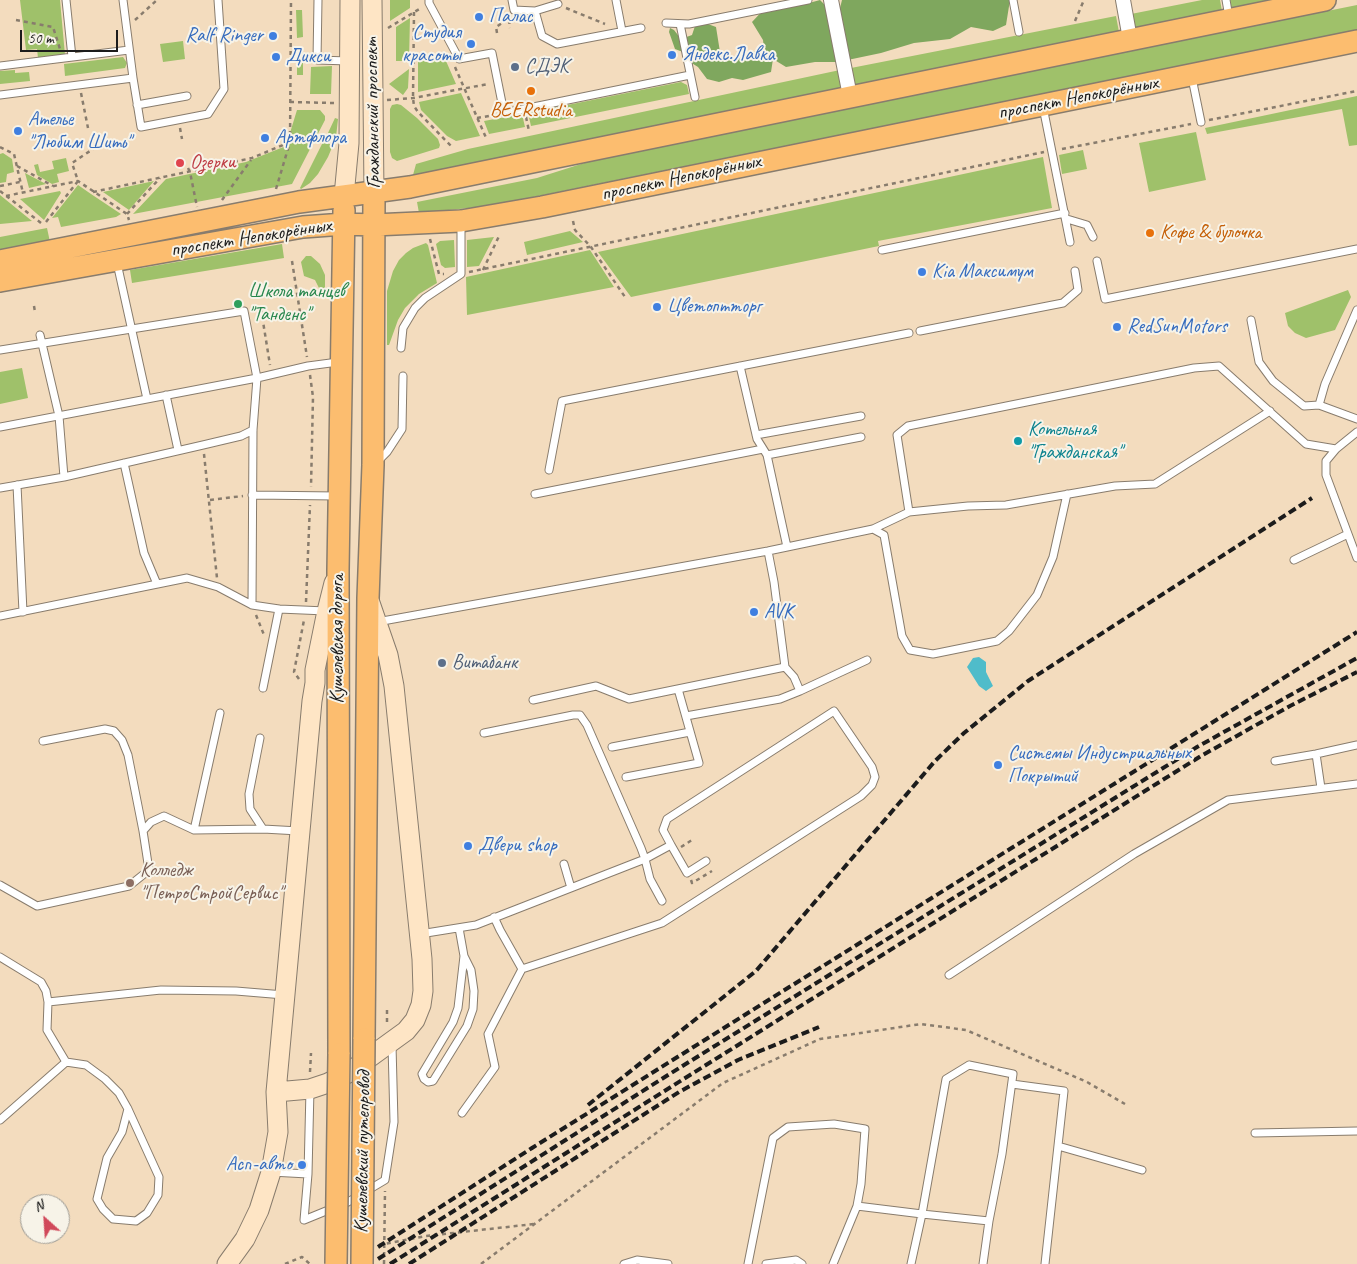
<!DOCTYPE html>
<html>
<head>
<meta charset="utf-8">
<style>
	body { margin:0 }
	#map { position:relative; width:1357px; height:1264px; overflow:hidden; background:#f3dcbe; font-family:Caveat,sans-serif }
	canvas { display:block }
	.north { position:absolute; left:20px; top:1194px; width:50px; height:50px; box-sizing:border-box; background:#f7f3e8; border:1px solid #9f9d96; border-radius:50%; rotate:334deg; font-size:14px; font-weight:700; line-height:20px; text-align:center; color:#1c1c1c }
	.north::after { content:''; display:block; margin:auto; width:18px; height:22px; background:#d1495b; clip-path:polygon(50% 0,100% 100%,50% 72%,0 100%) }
	.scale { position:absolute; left:20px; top:30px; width:98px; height:22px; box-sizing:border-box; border:2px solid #1c1c1c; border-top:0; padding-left:6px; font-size:15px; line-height:18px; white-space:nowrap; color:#1c1c1c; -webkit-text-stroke:4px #f7f3e8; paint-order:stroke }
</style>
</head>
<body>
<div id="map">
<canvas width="1357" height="1264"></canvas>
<div class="north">N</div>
<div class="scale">50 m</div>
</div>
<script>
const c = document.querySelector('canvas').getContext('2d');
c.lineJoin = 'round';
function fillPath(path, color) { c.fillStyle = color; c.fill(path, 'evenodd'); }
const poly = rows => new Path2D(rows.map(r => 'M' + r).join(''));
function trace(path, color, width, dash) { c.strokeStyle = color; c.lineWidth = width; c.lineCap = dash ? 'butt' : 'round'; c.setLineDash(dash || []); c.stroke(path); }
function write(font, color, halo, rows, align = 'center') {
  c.font = font + ' Caveat,sans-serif'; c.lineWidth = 4; c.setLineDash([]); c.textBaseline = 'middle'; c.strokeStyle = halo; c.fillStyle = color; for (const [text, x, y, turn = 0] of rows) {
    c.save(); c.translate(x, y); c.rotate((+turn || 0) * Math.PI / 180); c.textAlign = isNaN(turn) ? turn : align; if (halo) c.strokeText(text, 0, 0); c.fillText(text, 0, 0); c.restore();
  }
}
const green = poly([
	[20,0,60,0,65,55,38,58,37,49,26,50],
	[390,0,410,0,410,8,390,21],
	[1202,0,1220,0,1222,11,1134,29,1131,14],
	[1230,0,1278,0,1231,9],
	[1357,5,1357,30,489,206,419,213,417,202,537,178,600,158],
	[296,10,302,10,303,37,297,38],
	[1116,16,1119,32,854,85,851,68],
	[410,18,409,61,396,61,396,27],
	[183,41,185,59,163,62,160,44],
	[297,49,303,49,303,75,297,75],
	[443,54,456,84,418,92,418,58],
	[123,57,127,63,125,68,65,76,64,64],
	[332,66,331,94,310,94,311,67],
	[409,69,408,88,403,95,389,84],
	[15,70,15,73,29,72,30,81,0,84,0,71],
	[840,70,844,88,413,175,416,164,468,149],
	[681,82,687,85,689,94,531,126,528,113],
	[461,93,480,136,456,141,447,136,421,110,419,102],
	[1357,96,1357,145,1349,146,1342,109,1207,134,1205,128],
	[397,104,401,105,417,118,438,139,440,145,439,148,397,161,392,158,390,152,390,109,392,105],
	[297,110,320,110,325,116,325,120,292,184,133,214,166,179,246,162,286,146],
	[522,114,525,127,489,134,484,121],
	[335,118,338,119,336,137,328,133],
	[1196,132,1206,180,1149,192,1139,143],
	[323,142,333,145,328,157,318,174,310,183,301,189,300,188],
	[1083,150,1087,169,1062,174,1059,155],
	[3,153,12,159,14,172,7,174,6,182,0,183,0,154],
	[1043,157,1052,208,878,241,879,246,631,297,598,252],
	[66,158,69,171,57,174,59,182,52,184,37,175,34,165,38,164,40,172,54,169,52,161],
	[25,173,46,184,29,188],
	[154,181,129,210,103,192],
	[78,185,91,194,121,214,116,217,61,227,58,217,52,218],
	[60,191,61,193,44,220,20,199],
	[0,194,0,195,32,221,0,224],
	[47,228,50,242,0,251,0,237],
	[570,231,583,242,527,255,524,242],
	[494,237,479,266,467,267,467,240],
	[454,240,455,267,445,268,441,265,436,244,440,241],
	[426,243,428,245,437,283,419,294,405,308,398,320,389,345,387,345,387,291,393,271,399,260,406,253,413,248],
	[282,244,284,258,132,283,130,270],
	[590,250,614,287,467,315,466,277],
	[306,256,311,256,320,264,325,275,325,289,320,290,315,280,304,276,301,262],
	[1348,290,1351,297,1335,330,1306,338,1295,333,1288,326,1285,313],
	[22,368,28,398,0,404,0,372]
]);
const forest = poly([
	[820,0,825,5,839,12,842,0,1010,0,1006,25,993,31,971,27,950,39,914,43,881,53,838,62,815,62,786,67,773,59,771,72,743,80,732,78,719,82,707,79,698,67,690,62,688,54,675,49,669,32,670,28,674,30,681,39,692,35,697,20,716,27,720,52,730,60,764,48,763,40,752,22,768,5,798,6]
]);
const water = poly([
	[979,657,986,662,986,672,993,686,986,691,979,686,967,667,973,658]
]);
const path = poly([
	[566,8,605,24],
	[414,12,413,98,414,106,418,112,453,148],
	[16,20,53,27,60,49],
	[135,20,157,0],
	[509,20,510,28],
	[1075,21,1084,0],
	[388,28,421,8],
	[497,33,496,27,510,18],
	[455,67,487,140],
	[81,93,88,128],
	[387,100,413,98,488,84],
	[290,102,334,103],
	[526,117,529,131],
	[477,118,495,115],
	[1209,120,1357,91],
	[180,128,182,139],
	[0,147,14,154,23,193],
	[1062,149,1191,124],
	[17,166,53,186],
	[188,168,190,172,197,207],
	[0,186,20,182],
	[276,189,290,142,291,0],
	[0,191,41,223],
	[93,192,252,158,290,142,322,137],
	[6,196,78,181,127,214,129,220],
	[222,200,251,160],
	[127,214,160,178],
	[573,221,575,230,591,247,625,297],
	[46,222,78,181,72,163,93,149,91,141],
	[430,239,439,274,444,274],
	[292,261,307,357],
	[483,270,500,234],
	[469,272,1044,152],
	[34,306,35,312],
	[253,310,261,309,270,365],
	[310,375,313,397,311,487],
	[204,454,217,578],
	[210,500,243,496],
	[306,602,310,505],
	[256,615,264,635],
	[299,679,294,672,304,620],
	[681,847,692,840],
	[691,880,692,883,712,871],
	[387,1010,387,1026],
	[310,1072,311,1053],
	[379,1245,426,1236,534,1224],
	[285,1264,302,1257,310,1264],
	[384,1264,385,1191],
	[481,1264,723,1083,820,1039,921,1024,966,1030,1087,1082,1125,1104]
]);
const service = poly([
	[66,0,72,57],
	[123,0,133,78],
	[318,0,317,60,349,61],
	[429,0,429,3,459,59,492,53,504,113,690,75],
	[512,0,514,10,535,11,542,36,557,44,641,28],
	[616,0,622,31],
	[1013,0,1019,32],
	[1226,0,1229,17],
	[535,11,558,4],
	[666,23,689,24,808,0],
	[680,24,695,97],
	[0,66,129,50],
	[1192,78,1201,122],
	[0,95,133,78,141,127,208,114,224,89,218,0],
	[137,105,187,96],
	[1043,107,1070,242],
	[1067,219,1087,225,1093,237],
	[882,250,1065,213],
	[1097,261,1105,299,1357,249],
	[117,263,147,399],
	[1357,310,1325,384,1319,405,1357,419],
	[1251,320,1259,362,1273,381,1304,406,1319,405],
	[920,331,1063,303,1078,290,1075,271],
	[40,335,59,416,64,477],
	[401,348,403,328,415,308,425,298,461,274,461,223],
	[0,350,244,311,257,378,253,430,252,605],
	[740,366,757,439,767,455,787,547],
	[166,395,178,450],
	[0,427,257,378,308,366,338,362],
	[1357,432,1336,449,1326,461,1326,475,1357,558],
	[756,435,861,416],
	[767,455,861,437],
	[377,462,387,452,402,429,403,376],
	[124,463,144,553,157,584],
	[549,470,562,401,909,333],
	[17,485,23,612],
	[0,488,64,477,203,445,241,436,253,430],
	[535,494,763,449],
	[252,495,337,496],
	[909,512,897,435,908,426,1194,368,1219,366,1306,444,1336,449],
	[873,529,884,535,902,636,910,650,933,654,997,641,1009,631,1037,595,1053,557,1067,494],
	[1294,560,1348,534],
	[0,616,187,578,218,587,252,605,279,609,326,611],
	[377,622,768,551,873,529,909,512,968,506,1006,505,1115,486,1155,484,1270,411],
	[785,667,794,677,800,691],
	[263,688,279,609],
	[533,700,596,686,629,699,785,667,774,582,768,551],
	[686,716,780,699,800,691,867,660],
	[260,738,249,794,250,809,263,829],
	[43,741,105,729,114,731,122,740,128,755,143,831],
	[612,747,690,732],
	[1316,754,1321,788],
	[1275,761,1316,754,1357,745],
	[626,777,699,763,678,689],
	[194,830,220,713],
	[671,845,687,873,706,861],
	[564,864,571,888],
	[0,885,37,906,129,886,149,870,143,831,151,822,164,816,194,830,263,829,299,831],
	[494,917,500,930,522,969,662,923,861,796,872,785,875,777,872,767,834,711,667,819,663,830,671,845,645,859,650,879,662,901],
	[459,928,464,956,458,1008,453,1022,422,1074,424,1079,428,1082,433,1081,467,1026,473,1009,474,991,471,970,464,956],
	[420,934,476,925,645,859,641,848,587,725,580,715,573,715,484,733],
	[0,957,41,982,46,991,48,1002,47,1030,66,1062],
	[949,975,1134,854,1228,800,1357,784],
	[48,1002,161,990,236,991,284,995],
	[969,1065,1013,1074,1002,1154,989,1221,922,1214,946,1079,969,1065],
	[1012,1084,1064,1091,1045,1264],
	[310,1089,308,1174,304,1220,348,1202,385,1180,394,1122,392,1045],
	[462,1113,495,1067,488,1034,522,969],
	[0,1120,66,1062,86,1065,105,1079,119,1093,128,1109,159,1177,158,1195,147,1213,136,1221,113,1219,103,1209,97,1199,107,1158,122,1132,128,1109],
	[1255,1133,1357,1131],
	[1058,1146,1142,1170],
	[271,1172,308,1174],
	[624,1264,637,1260,668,1264],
	[748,1264,773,1138,788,1127,834,1124,865,1129,861,1184,857,1206,922,1214,911,1264],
	[766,1264,796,1260,802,1264],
	[833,1264,857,1206],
	[983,1264,989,1221]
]);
const minor = poly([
	[831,0,850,96],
	[1123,0,1130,39]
]);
const secondary = poly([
	[372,0,374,193],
	[344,196,349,143,350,0],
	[276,1092,310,1089,328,1083,348,1073,406,1031,415,1020,421,1005,423,991,422,959,394,686,388,655,370,603],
	[227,1264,245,1239,259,1210,271,1172,278,1132,276,1092,312,701,315,683,315,670,327,611,334,583]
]);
const primary = poly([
	[0,261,299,202,410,187,1325,0],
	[0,281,303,227,344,224,374,225,461,221,542,207,1357,41],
	[364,1039,368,598,373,465,374,193],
	[339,1054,338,570,344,210]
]);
const rail = poly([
	[588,1105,756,971,935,761,964,733,1028,681,1312,498],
	[378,1247,532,1148,1357,632],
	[378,1259,668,1075,1197,747,1357,658],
	[390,1264,674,1085,1201,756,1290,706,1357,672],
	[409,1264,679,1092,738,1060,819,1027]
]);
const primaryBridge = poly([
	[336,1264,339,1054],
	[362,1264,364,1039]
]);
const markers = [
	[479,17,5,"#3f7fe0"],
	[273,36,5,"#3f7fe0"],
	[471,44,5,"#3f7fe0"],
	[672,55,5,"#3f7fe0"],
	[276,57,5,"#3f7fe0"],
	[515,67,5,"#5c6f8a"],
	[531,91,5,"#e8710a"],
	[18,131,5,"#3f7fe0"],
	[265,138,5,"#3f7fe0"],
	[180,163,5,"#e0444e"],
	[1150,233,5,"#e8710a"],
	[922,272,5,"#3f7fe0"],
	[238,304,5,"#2e9e5b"],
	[657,307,5,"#3f7fe0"],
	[1117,327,5,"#3f7fe0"],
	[1018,441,5,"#0f9aa8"],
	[754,612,5,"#3f7fe0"],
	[442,663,5,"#5c6f8a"],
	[998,765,5,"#3f7fe0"],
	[468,846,5,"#3f7fe0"],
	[130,883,5,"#8d6e63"],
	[302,1165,5,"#3f7fe0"]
];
const shopNames = [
	["Палас",489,17],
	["Студия",461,33,"right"],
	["красоты",461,56,"right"],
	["Ralf Ringer",263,36,"right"],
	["Яндекс.Лавка",682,55],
	["Дикси",286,57],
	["Ателье",28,120],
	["\"Любим Шить\"",28,143],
	["Артфлора",275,138],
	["Kia Максимум",932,272],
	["Цветоптторг",667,307],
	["RedSunMotors",1127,327],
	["AVK",764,612],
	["Системы Индустриальных",1008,754],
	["Покрытий",1008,777],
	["Двери shop",478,846],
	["Асп-авто",292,1165,"right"]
];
const serviceNames = [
	["СДЭК",525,67],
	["Витабанк",452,663]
];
const streetNames = [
	["проспект Непокорённых",1078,98,-11],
	["Гражданский проспект",373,113,-91],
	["проспект Непокорённых",681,178,-12],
	["проспект Непокорённых",251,238,-9],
	["Кушелевская дорога",338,639,-90],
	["Кушелевский путепровод",363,1152,-89]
];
const foodNames = [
	["BEERstudia",531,111],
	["Кофе & булочка",1160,233,"left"]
];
const healthNames = [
	["Озерки",190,163]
];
const leisureNames = [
	["Школа танцев",248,292],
	["\"Танденс\"",248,315]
];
const cultureNames = [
	["Котельная",1028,430],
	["\"Гражданская\"",1028,453]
];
const educationNames = [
	["Колледж",140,871],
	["\"ПетроСтройСервис\"",140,894]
];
fillPath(green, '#9fc16a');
fillPath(forest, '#7fa75e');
fillPath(water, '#4fbcca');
trace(service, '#887c6d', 9);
trace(minor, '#887c6d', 16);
trace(secondary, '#887c6d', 21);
trace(primary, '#887c6d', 24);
trace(path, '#887c6d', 2.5, [4, 4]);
trace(service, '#fff', 7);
trace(minor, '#fff', 14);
trace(secondary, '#fee5c5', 19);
trace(primary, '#fcbd6f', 21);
trace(rail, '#1c1c1c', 4, [8, 4]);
trace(primaryBridge, '#887c6d', 24, []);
trace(primaryBridge, '#fcbd6f', 21);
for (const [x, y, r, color] of markers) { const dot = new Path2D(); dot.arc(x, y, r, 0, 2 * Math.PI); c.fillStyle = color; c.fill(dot); trace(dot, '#f7f3e8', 2); }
write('20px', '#366cbe', '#f7f3e8', shopNames, 'left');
write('20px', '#4e5e75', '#f7f3e8', serviceNames, 'left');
write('20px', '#1c1c1c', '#f7f3e8', streetNames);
write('20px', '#c56008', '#f7f3e8', foodNames);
write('20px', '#be3a42', '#f7f3e8', healthNames, 'left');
write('20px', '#27864d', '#f7f3e8', leisureNames, 'left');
write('20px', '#0d838f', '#f7f3e8', cultureNames, 'left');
write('20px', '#785e54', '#f7f3e8', educationNames, 'left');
</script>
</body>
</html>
